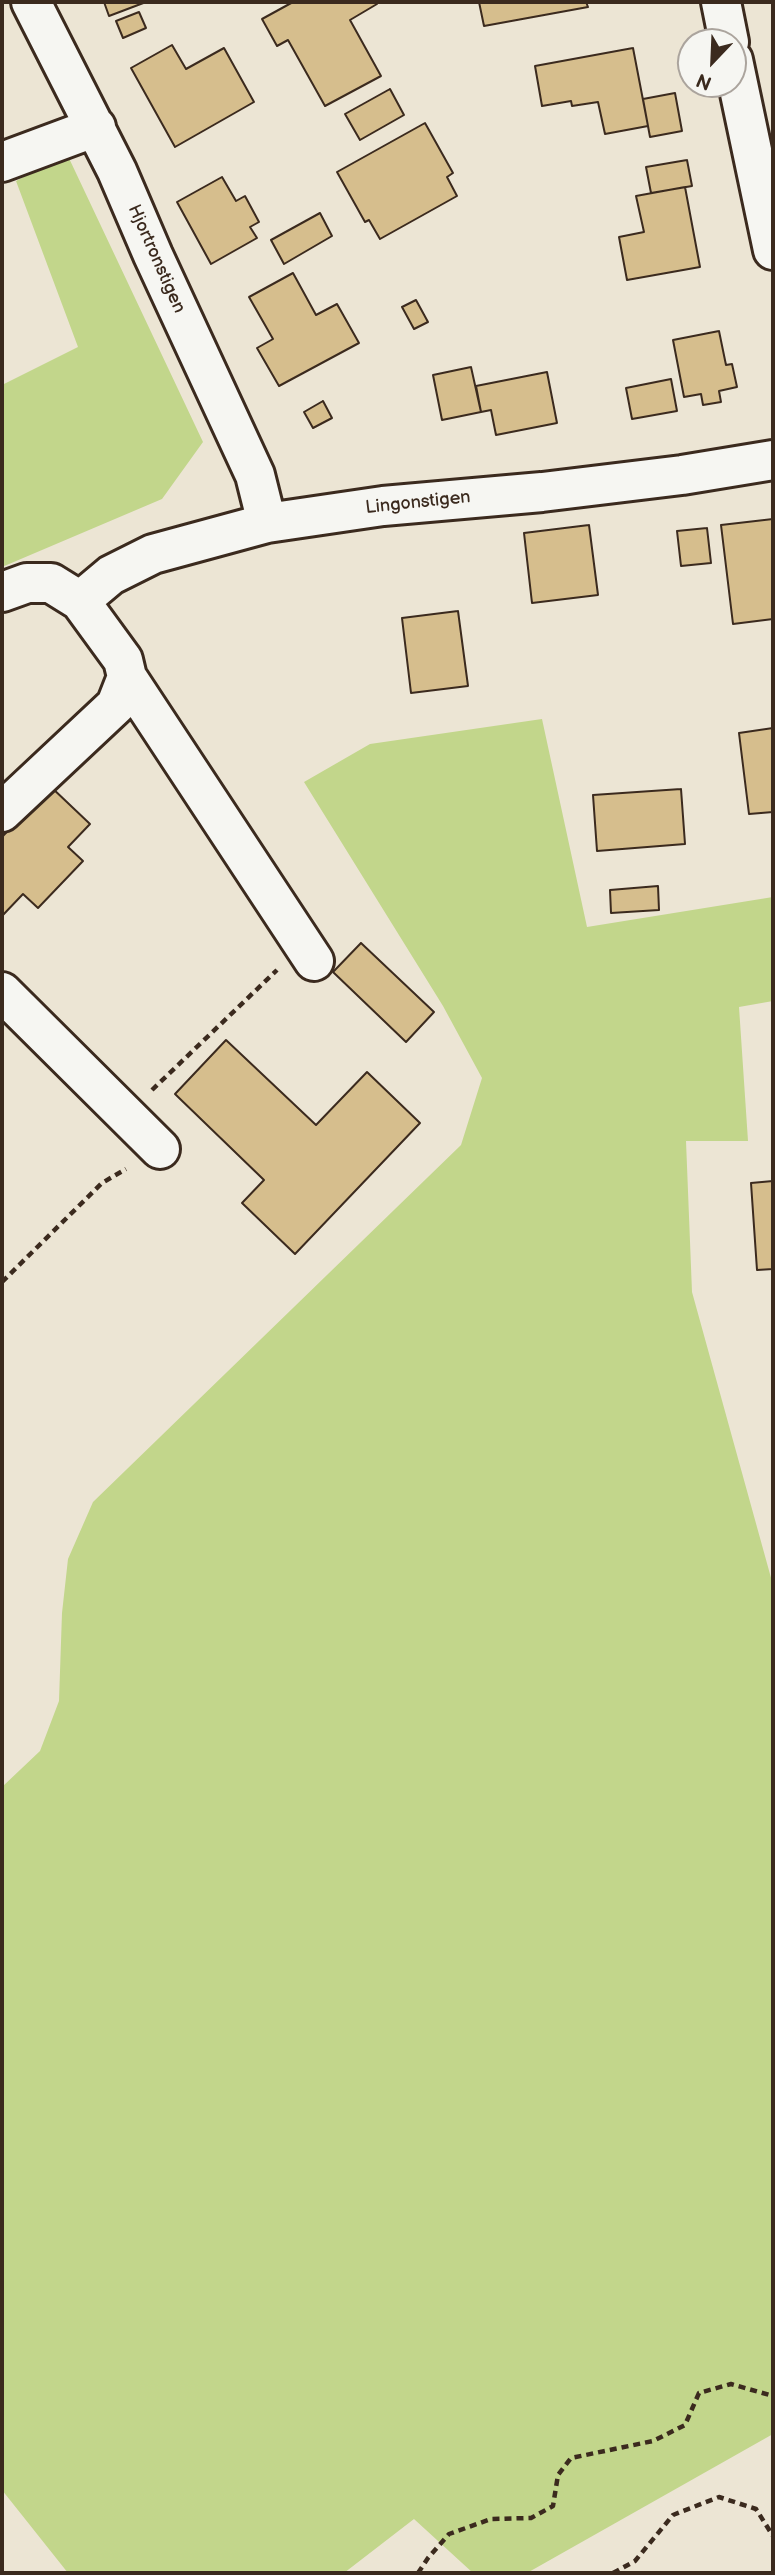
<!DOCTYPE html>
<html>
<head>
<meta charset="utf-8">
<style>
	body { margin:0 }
	#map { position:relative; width:775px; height:2575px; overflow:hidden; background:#ece5d4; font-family:"Balsamiq Sans",sans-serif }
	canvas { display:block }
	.frame { position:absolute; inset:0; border:4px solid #3b2a1e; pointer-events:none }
	.north { position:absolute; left:677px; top:28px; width:70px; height:70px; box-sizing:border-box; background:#f6f6f2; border:2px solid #aba49d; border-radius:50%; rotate:203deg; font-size:19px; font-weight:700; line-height:28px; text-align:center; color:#3b2a1e }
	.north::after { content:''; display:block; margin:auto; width:24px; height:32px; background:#3b2a1e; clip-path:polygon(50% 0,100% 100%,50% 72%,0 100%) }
</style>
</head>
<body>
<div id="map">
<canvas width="775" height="2575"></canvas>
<div class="frame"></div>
<div class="north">N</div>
</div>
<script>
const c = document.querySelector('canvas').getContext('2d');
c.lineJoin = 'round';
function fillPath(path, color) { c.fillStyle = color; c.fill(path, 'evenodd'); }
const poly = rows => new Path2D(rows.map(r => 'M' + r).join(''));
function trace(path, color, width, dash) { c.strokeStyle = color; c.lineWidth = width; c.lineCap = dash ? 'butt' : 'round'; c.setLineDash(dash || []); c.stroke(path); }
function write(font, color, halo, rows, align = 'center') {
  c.font = font + ' "Balsamiq Sans",sans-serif'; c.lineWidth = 6; c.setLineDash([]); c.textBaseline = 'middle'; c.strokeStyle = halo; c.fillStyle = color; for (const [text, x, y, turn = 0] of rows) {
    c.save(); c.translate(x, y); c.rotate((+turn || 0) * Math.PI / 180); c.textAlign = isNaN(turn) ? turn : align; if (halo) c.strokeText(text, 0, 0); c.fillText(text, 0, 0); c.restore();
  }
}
const green = poly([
	[67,154,203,442,162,499,2,567,2,385,78,347,16,181],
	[542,719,587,927,773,897,773,1001,739,1007,748,1141,686,1141,692,1292,773,1585,773,2434,527,2573,473,2573,414,2519,344,2573,68,2573,2,2490,2,1787,40,1751,59,1701,62,1613,68,1559,93,1502,461,1145,482,1078,443,1006,304,782,370,744]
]);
const building = poly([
	[104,2,146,2,109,16,104,2],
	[293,2,376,2,377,4,350,20,381,76,325,106,288,40,277,46,262,19,293,2],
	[479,2,586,2,588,7,484,26,479,2],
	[139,12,146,28,123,38,116,21,139,12],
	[172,45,186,69,224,48,254,102,175,147,131,68,172,45],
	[633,48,648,126,605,134,598,102,572,106,571,101,542,106,535,66,633,48],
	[390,89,404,115,360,140,345,114,390,89],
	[675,93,682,131,650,137,643,99,675,93],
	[425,123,453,173,447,177,457,196,380,239,369,220,365,222,337,172,425,123],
	[687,160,692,186,651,193,646,167,687,160],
	[222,177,236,201,245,196,259,222,250,227,257,238,211,264,177,202,222,177],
	[685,187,700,267,627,280,619,237,644,232,636,196,685,187],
	[320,213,332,236,284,264,271,240,320,213],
	[293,273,316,315,337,304,359,343,279,386,257,348,273,339,249,297,293,273],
	[416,300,428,322,414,329,402,307,416,300],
	[719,331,726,365,732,364,737,387,719,391,721,402,703,405,701,394,684,397,673,340,719,331],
	[471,367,481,412,442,420,433,375,471,367],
	[547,372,557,423,496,435,491,410,481,412,476,386,547,372],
	[671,379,677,411,632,419,626,388,671,379],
	[323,401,332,418,313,428,304,412,323,401],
	[773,519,773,619,733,624,721,525,773,519],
	[589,525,598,595,532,603,524,533,589,525],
	[707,528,711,563,681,566,677,531,707,528],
	[458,611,468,686,411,693,402,618,458,611],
	[773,728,773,812,749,814,739,733,773,728],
	[50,786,90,824,68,847,83,861,38,908,23,894,2,916,2,837,50,786],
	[681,789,685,844,597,851,593,795,681,789],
	[658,886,659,910,611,913,610,890,658,886],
	[361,943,434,1012,406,1042,333,972,361,943],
	[226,1040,316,1125,367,1072,420,1123,295,1254,242,1203,264,1180,175,1094,226,1040],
	[773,1181,773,1269,757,1270,751,1183,773,1181]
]);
const path = poly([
	[152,1090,277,970],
	[2,1282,102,1183,126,1169],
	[418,2573,428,2558,449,2534,491,2519,531,2518,553,2506,558,2475,571,2458,653,2441,685,2425,699,2393,731,2384,773,2396],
	[613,2573,635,2561,673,2515,719,2497,756,2509,773,2536]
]);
const minor = poly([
	[31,2,117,171,153,255,255,475,267,523],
	[721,2,729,42],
	[733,60,773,250],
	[2,162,96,127],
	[2,592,27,583,51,583,80,601,123,660,127,677,314,961],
	[80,601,111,575,153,554,267,523,383,506,542,492,682,475,773,460],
	[2,812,116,705,127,677],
	[2,992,160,1149]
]);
const streetNames = [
	["Hjortronstigen",156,259,66],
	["Lingonstigen",418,503,-6]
];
fillPath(green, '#c2d68b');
fillPath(building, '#d6be8d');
trace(building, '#3b2a1e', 2);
trace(minor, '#3b2a1e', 44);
trace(path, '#3b2a1e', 4.5, [7, 5]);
trace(minor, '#f6f6f2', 38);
write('18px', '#3b2a1e', '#f6f6f2', streetNames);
</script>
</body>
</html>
